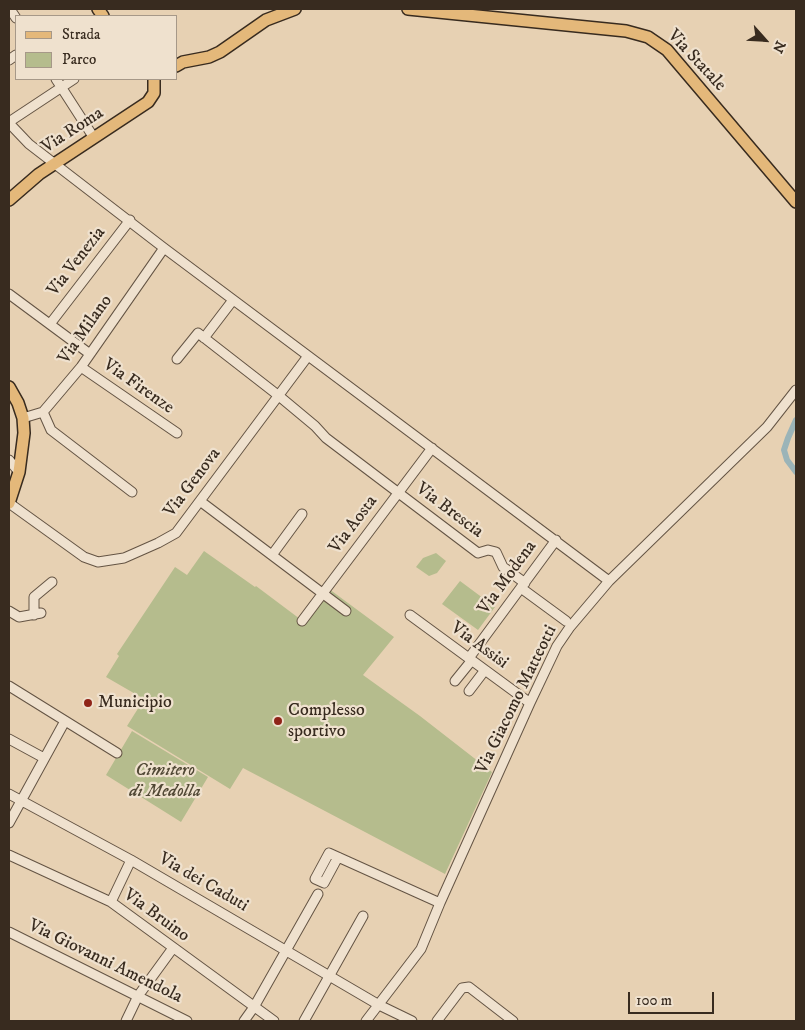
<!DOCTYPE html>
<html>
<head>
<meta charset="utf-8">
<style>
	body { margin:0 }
	#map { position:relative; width:805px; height:1030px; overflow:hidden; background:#e7d1b3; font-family:"IM FELL DW Pica",serif }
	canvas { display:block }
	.frame { position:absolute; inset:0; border:10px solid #382b1f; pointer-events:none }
	.legend { position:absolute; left:15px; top:15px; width:162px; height:65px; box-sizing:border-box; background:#efe1ce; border:1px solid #a69888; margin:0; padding:6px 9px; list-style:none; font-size:15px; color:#382b1f }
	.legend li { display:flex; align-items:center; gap:10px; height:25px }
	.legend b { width:25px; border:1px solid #a69888 }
	.north { position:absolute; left:740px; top:15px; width:50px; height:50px; -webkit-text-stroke:4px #efe1ce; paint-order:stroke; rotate:116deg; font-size:14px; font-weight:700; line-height:20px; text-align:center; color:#382b1f }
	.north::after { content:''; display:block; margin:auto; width:18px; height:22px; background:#382b1f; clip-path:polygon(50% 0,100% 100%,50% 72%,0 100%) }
	.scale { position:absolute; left:628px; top:992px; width:86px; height:22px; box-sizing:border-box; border:2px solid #382b1f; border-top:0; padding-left:6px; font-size:15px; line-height:18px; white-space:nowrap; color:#382b1f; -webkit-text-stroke:4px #efe1ce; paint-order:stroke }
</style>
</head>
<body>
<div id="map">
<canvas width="805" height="1030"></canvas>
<div class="frame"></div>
<ul class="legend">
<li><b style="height:6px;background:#e4b87a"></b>Strada</li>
<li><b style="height:14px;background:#b5bc8d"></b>Parco</li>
</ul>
<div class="north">N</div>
<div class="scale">100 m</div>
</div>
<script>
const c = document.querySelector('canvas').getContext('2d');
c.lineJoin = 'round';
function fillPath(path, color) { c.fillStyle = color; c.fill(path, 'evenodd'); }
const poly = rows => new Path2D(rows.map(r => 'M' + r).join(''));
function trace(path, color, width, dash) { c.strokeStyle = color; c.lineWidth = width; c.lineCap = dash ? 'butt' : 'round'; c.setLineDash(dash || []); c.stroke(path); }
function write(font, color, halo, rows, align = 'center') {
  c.font = font + ' "IM FELL DW Pica",serif'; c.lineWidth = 4.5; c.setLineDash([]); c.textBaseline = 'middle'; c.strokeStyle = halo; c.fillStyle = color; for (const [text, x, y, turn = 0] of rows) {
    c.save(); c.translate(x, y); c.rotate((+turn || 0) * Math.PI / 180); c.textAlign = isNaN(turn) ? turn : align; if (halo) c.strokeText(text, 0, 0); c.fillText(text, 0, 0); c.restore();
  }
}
const green = poly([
	[204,551,255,587,256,586,300,619,325,586,394,637,363,675,420,716,492,772,445,874,243,768,230,789,127,726,144,699,106,677,119,656,117,654,175,567,187,575],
	[436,553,446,561,437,573,429,576,416,567,423,558],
	[460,581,495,607,478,630,442,604],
	[132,731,208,777,181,822,106,775]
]);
const canal = poly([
	[796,420,788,438,784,450,787,460,796,472]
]);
const minor = poly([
	[10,9,16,18],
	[9,60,16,55],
	[56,79,94,138],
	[9,122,74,79],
	[9,123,29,144,164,248,609,581],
	[9,294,90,354],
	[50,324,130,220],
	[204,338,233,300],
	[177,359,198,333,279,396,315,426,326,438,478,553,488,550,496,552,503,567,525,583],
	[81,367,177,433],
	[43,412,51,430,132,492],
	[23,418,43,412,81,367,164,248],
	[9,460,19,472],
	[200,501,346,611],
	[9,503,84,557,98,562,124,558,158,543,176,533,308,356],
	[272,555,302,514],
	[521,588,566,621],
	[9,611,19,617,41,613],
	[34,615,34,597,52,582],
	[410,615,530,703],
	[302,621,432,448],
	[469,658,556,540],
	[455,681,472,660],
	[9,686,117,753],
	[469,691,485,670],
	[9,739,44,758],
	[9,794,131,860,379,1005,412,1021],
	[9,823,65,721],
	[9,855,111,902,274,1021],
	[338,857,324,883,315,879,329,853,440,903],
	[111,902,131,860],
	[9,932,187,1021],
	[126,1021,138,996,173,948],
	[244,1021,254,1007,318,894],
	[304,1021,363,916],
	[366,1021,421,949,440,903,530,703,557,646,570,627,609,581,767,427,796,390],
	[437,1021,462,988,469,987,513,1021]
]);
const major = poly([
	[98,9,103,16],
	[408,9,626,31,648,37,667,50,796,202],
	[176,66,183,62,209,57,220,52,266,20,295,9],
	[9,200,39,174,148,102,154,93,154,79],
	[9,387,18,403,23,418,24,433,19,472,9,503]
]);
const markers = [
	[88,703,5,"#8f2418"],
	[278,721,5,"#8f2418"]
];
const streetNames = [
	["Via Statale",696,61,47],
	["Via Roma",73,131,-33],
	["Via Venezia",77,262,-52],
	["Via Milano",86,330,-55],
	["Via Firenze",138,387,35],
	["Via Genova",193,483,-53],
	["Via Brescia",449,511,37],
	["Via Aosta",354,525,-53],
	["Via Modena",508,578,-54],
	["Via Assisi",479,646,36],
	["Via Giacomo Matteotti",517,700,-64],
	["Via dei Caduti",203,883,30],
	["Via Bruino",156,916,36],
	["Via Giovanni Amendola",105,962,26]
];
const poiNames = [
	["Municipio",98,703],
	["Complesso",288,711],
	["sportivo",288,732]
];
const parkNames = [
	["Cimitero",165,771],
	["di Medolla",165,792]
];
fillPath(green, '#b5bc8d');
trace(canal, '#9bb4b8', 6);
trace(minor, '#645444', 11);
trace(major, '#382b1f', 14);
trace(minor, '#efe1ce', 9);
trace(major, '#e4b87a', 11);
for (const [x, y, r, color] of markers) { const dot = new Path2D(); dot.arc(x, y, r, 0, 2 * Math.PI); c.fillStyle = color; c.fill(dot); trace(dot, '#efe1ce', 2); }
write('18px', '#382b1f', '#efe1ce', streetNames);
write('18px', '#382b1f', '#efe1ce', poiNames, 'left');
write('italic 18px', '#514835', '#efe1ce', parkNames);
</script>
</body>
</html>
